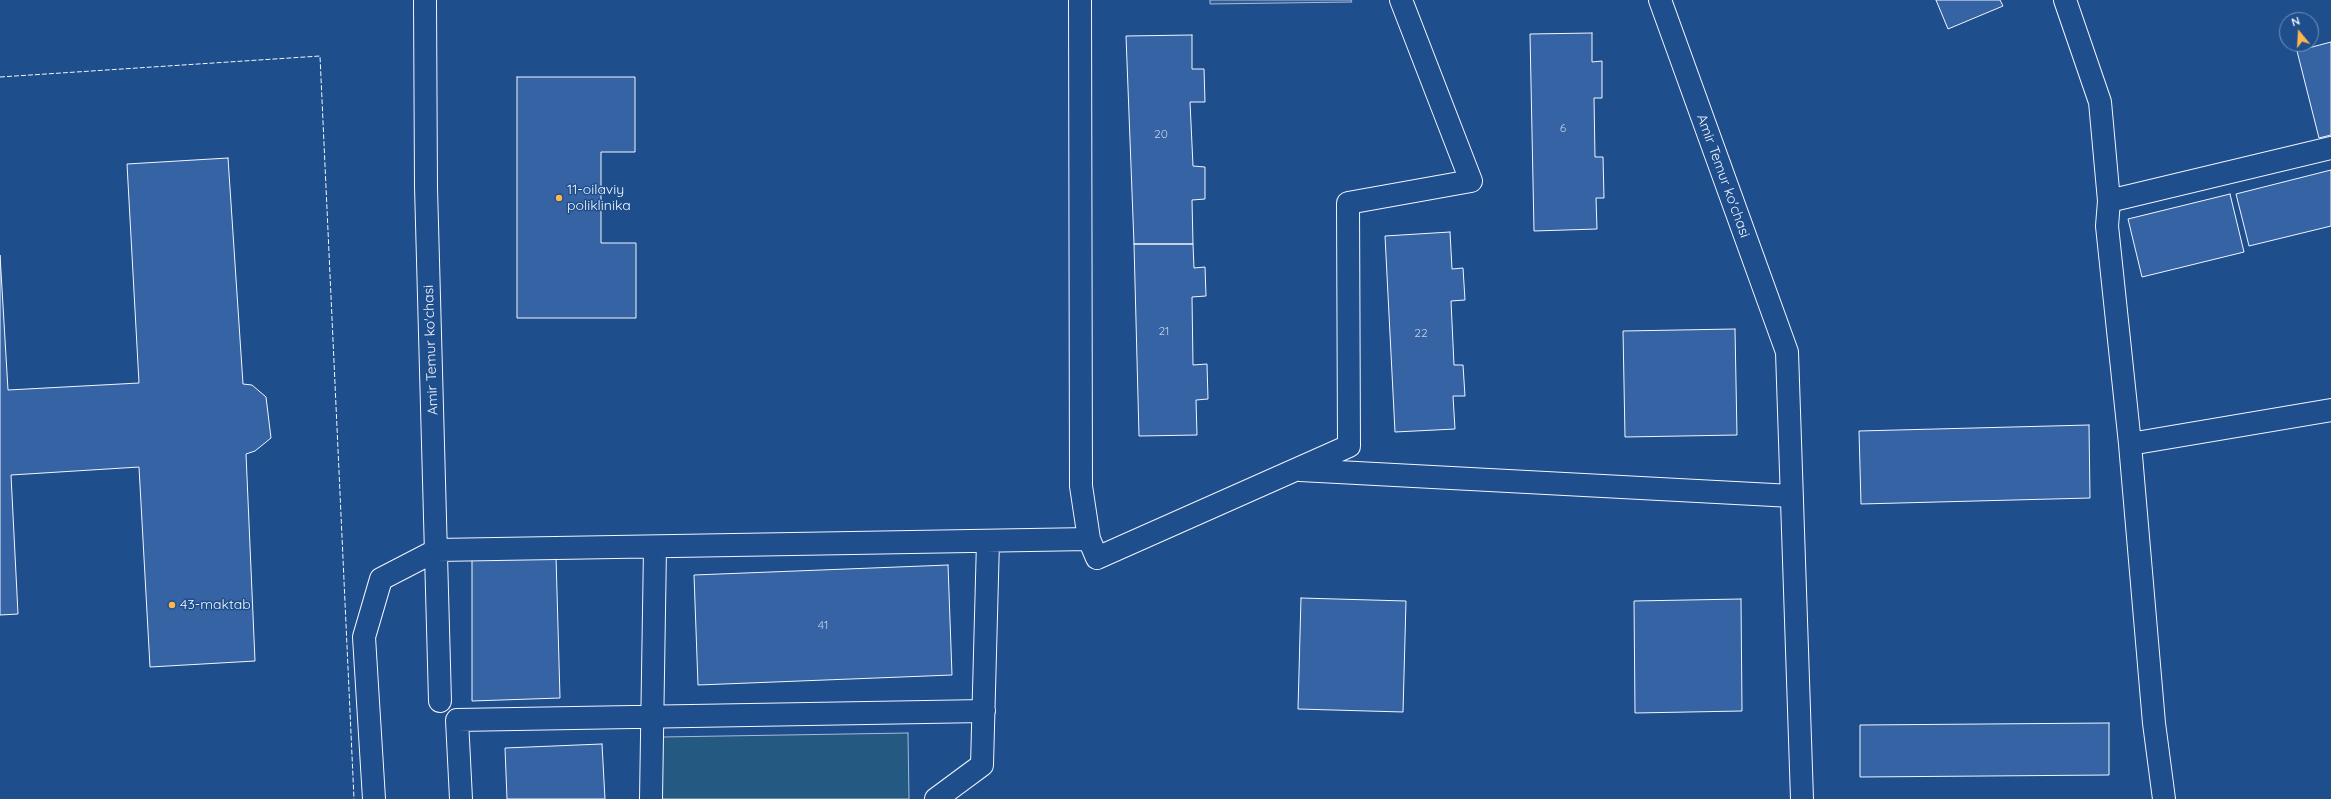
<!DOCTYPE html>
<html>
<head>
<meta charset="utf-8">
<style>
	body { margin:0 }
	#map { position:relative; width:2331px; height:799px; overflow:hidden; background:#1f4e8c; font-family:Quicksand,sans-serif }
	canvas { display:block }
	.north { position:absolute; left:2279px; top:12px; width:40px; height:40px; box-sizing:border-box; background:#1f4e8c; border:1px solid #7391ba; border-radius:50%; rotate:342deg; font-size:11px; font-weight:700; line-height:16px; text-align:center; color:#f2f6ff }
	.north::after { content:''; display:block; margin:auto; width:14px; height:18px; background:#ffb74d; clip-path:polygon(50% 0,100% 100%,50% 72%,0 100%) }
</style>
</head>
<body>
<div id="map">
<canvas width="2331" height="799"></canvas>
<div class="north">N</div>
</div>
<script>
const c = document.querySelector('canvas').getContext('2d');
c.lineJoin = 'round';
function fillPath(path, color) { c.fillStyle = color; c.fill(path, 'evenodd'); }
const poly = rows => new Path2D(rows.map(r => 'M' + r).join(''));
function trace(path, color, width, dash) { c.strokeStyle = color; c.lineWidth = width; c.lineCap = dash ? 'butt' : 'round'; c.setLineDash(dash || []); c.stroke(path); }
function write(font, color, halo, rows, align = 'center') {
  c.font = font + ' Quicksand,sans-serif'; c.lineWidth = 3; c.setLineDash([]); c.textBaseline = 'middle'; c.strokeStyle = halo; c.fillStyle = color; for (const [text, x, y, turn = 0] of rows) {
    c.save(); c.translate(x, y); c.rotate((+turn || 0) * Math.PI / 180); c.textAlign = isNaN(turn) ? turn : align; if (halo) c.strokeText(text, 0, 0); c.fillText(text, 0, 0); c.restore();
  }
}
const green = poly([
	[908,733,909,799,662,799,662,737,908,733]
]);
const parking = poly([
	[1210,0,1351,0,1352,2,1210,4,1210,0]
]);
const building = poly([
	[1936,0,2000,0,2003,6,1948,29,1936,0],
	[1592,33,1592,62,1602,61,1602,98,1594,98,1595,157,1603,157,1604,198,1596,198,1597,229,1534,231,1530,34,1592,33],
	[1192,35,1192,69,1204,69,1205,102,1190,102,1193,166,1205,167,1205,199,1192,200,1193,244,1134,244,1126,36,1192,35],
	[2331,42,2331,135,2319,138,2297,51,2331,42],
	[517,77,635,77,635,152,601,152,601,243,636,243,636,318,517,318,517,77],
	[228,158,243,384,252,385,266,397,271,438,255,451,246,454,255,661,150,667,139,467,11,475,18,614,0,615,0,255,8,390,139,383,127,164,228,158],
	[2331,170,2331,226,2249,246,2236,194,2331,170],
	[2230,194,2244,252,2142,277,2128,219,2230,194],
	[1450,232,1452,269,1463,268,1465,300,1451,301,1454,365,1463,365,1465,396,1453,396,1455,429,1395,432,1385,236,1450,232],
	[1134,244,1193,244,1194,268,1205,267,1206,296,1192,297,1193,365,1207,364,1208,399,1196,400,1197,435,1139,436,1134,244],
	[1735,329,1737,435,1625,437,1623,331,1735,329],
	[2089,425,2090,498,1861,504,1859,431,2089,425],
	[556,556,560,698,472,701,472,559,556,556],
	[948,565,952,675,698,685,694,575,948,565],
	[1301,598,1406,601,1403,712,1298,709,1301,598],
	[1741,599,1742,711,1635,713,1634,601,1741,599],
	[2109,723,2109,775,1860,777,1860,725,2109,723],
	[602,744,605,799,507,799,505,748,602,744]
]);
const minor = poly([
	[425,0,426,187,440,701],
	[1080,0,1081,486,1089,539,1097,558,1349,446,1348,203,1471,181,1401,0],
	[1660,0,1787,352,1802,799],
	[2065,0,2100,102,2109,201,2107,226,2130,444,2154,723,2164,799],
	[2109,201,2331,148],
	[2130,444,2331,410],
	[1300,470,1792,496],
	[374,799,364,637,381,579,437,550,1089,539],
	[461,799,457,720,984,711],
	[651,799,655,548],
	[936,799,982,765,988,541]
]);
const fence = poly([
	[0,77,320,56,354,799]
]);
const markers = [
	[559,198,4,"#ffb74d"],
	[172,605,4,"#ffb74d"]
];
const numberNames = [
	["6",1563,128],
	["20",1161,134],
	["21",1164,331],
	["22",1421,333],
	["41",823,625]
];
const streetNames = [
	["Amir Temur ko'chasi",1723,176,70],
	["Amir Temur ko'chasi",431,350,-92]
];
const poiNames = [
	["11-oilaviy",567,190],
	["poliklinika",567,206],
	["43-maktab",180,605]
];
fillPath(green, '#245a82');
trace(green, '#a8bbd7', 1);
fillPath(parking, '#305b95');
trace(parking, '#a8bbd7', 1);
fillPath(building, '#3563a3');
trace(building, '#f2f6ff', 1);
trace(minor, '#f2f6ff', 24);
trace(minor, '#1f4e8c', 22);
trace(fence, '#f2f6ff', 1, [5, 2]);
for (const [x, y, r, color] of markers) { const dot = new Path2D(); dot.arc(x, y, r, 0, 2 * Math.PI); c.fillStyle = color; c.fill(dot); trace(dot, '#1f4e8c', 1.5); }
write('12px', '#c3d1e8', null, numberNames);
write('14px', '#f2f6ff', '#1f4e8c', streetNames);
write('14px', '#f2f6ff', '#1f4e8c', poiNames, 'left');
</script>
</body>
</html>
